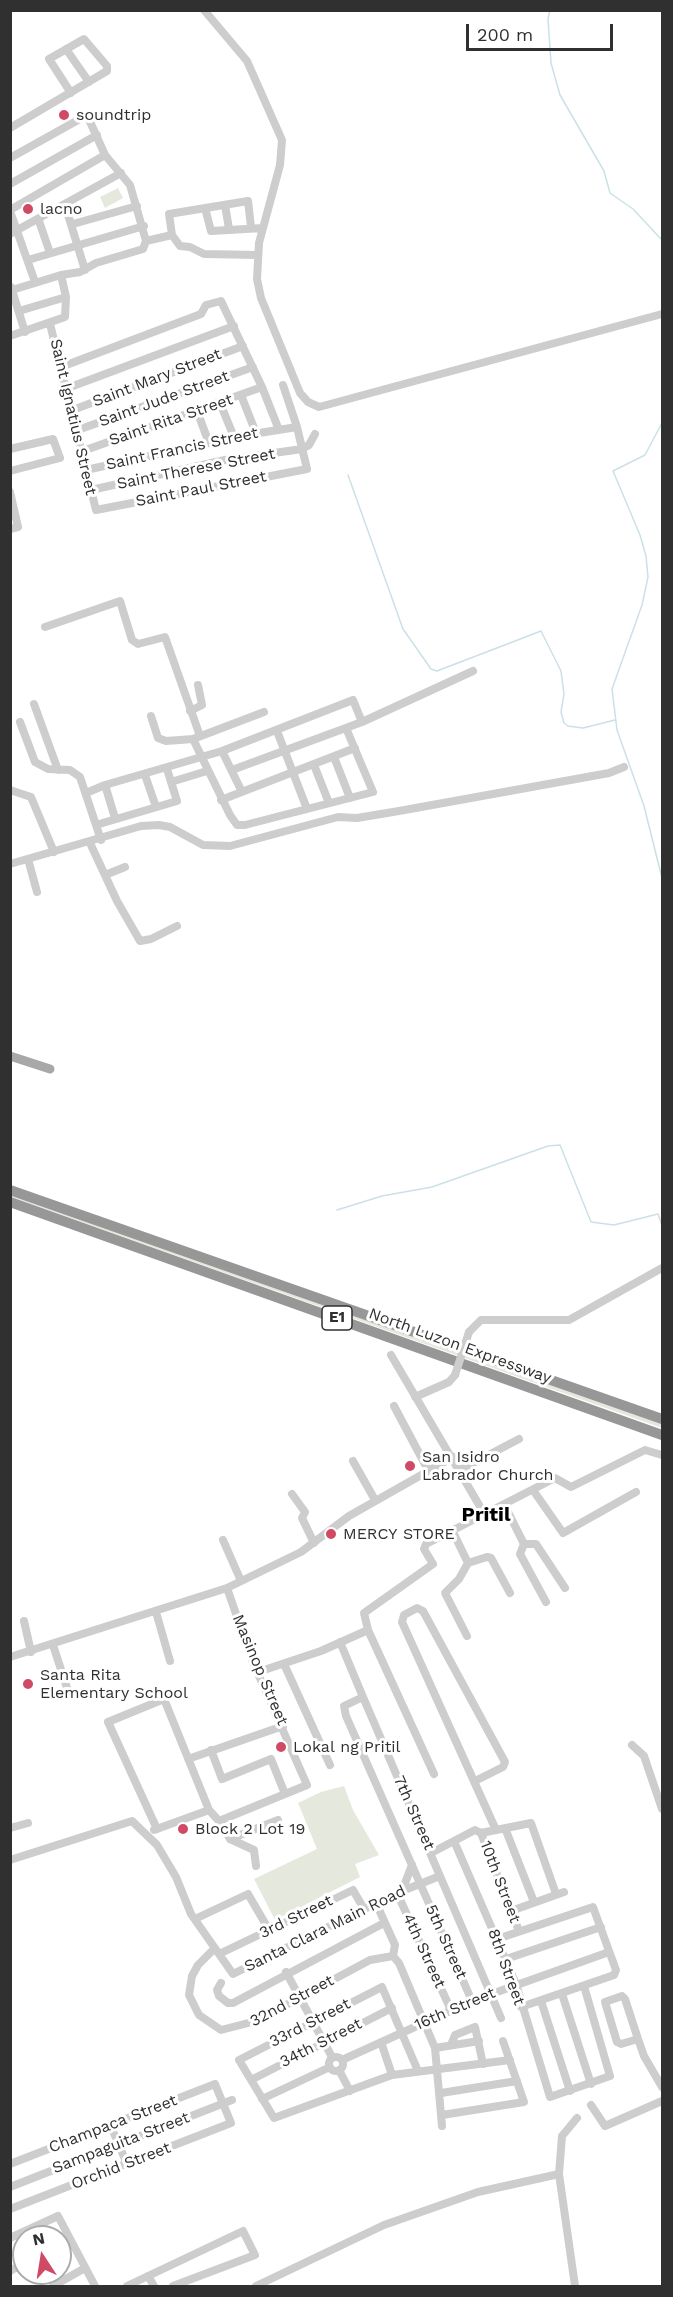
<!DOCTYPE html>
<html>
<head>
<meta charset="utf-8">
<style>
	body { margin:0 }
	#map { position:relative; width:673px; height:2297px; overflow:hidden; background:#fff; font-family:"Work Sans",sans-serif }
	canvas { display:block }
	.frame { position:absolute; inset:0; border:12px solid #303030; pointer-events:none }
	.north { position:absolute; left:12px; top:2225px; width:60px; height:60px; box-sizing:border-box; background:#fff; border:2px solid #acacac; border-radius:50%; rotate:348deg; font-size:16px; font-weight:700; line-height:24px; text-align:center; color:#303030 }
	.north::after { content:''; display:block; margin:auto; width:21px; height:27px; background:#d04965; clip-path:polygon(50% 0,100% 100%,50% 72%,0 100%) }
	.scale { position:absolute; left:466px; top:24px; width:147px; height:27px; box-sizing:border-box; border:3px solid #303030; border-top:0; padding-left:8px; font-size:18px; line-height:21px; white-space:nowrap; color:#303030; -webkit-text-stroke:4px #fff; paint-order:stroke }
</style>
</head>
<body>
<div id="map">
<canvas width="673" height="2297"></canvas>
<div class="frame"></div>
<div class="north">N</div>
<div class="scale">200 m</div>
</div>
<script>
const c = document.querySelector('canvas').getContext('2d');
c.lineJoin = 'round';
function fillPath(path, color) { c.fillStyle = color; c.fill(path, 'evenodd'); }
const poly = rows => new Path2D(rows.map(r => 'M' + r).join(''));
function trace(path, color, width, dash) { c.strokeStyle = color; c.lineWidth = width; c.lineCap = dash ? 'butt' : 'round'; c.setLineDash(dash || []); c.stroke(path); }
function write(font, color, halo, rows, align = 'center') {
  c.font = font + ' "Work Sans",sans-serif'; c.lineWidth = 6; c.setLineDash([]); c.textBaseline = 'middle'; c.strokeStyle = halo; c.fillStyle = color; for (const [text, x, y, turn = 0] of rows) {
    c.save(); c.translate(x, y); c.rotate((+turn || 0) * Math.PI / 180); c.textAlign = isNaN(turn) ? turn : align; if (halo) c.strokeText(text, 0, 0); c.fillText(text, 0, 0); c.restore();
  }
}
const green = poly([
	[118,188,123,198,105,208,100,197],
	[10,1191,662,1422,662,1428,11,1197],
	[344,1786,353,1810,379,1855,355,1864,360,1877,275,1920,254,1879,317,1849,298,1803,321,1792]
]);
const stream = poly([
	[550,10,548,19,551,63,560,95,604,171,610,193,633,209,662,240],
	[662,423,645,455,613,471,640,535,646,556,648,577,642,605,612,689,617,730,644,806,662,878],
	[348,475,403,629,431,669,437,671,541,631,561,671,564,694,561,712,564,723,568,726,583,728,615,720],
	[337,1210,382,1196,432,1187,548,1146,560,1145,591,1222,614,1225,658,1214,662,1225]
]);
const minor = poly([
	[204,10,247,61,282,140,280,165,259,243,257,279,261,298,300,393,308,402,319,407,662,314],
	[66,49,89,82],
	[10,128,107,71,107,66,84,39,49,59,71,93],
	[10,158,87,115,105,155,130,185,146,241,143,249,96,263,80,272,61,275,12,290],
	[10,184,97,135],
	[65,205,85,270],
	[225,205,229,229],
	[205,208,211,231,263,228],
	[10,210,105,155],
	[10,211,35,282],
	[39,221,50,253],
	[73,224,137,206],
	[251,227,248,201,169,214,172,235,180,246,190,247,204,254,258,255],
	[10,234,121,173],
	[146,241,172,235],
	[28,260,144,226],
	[11,287,25,332],
	[19,311,66,297,61,275],
	[50,324,96,510,307,469,297,427,283,385],
	[10,336,65,317,66,297],
	[61,367,201,314,206,305,221,301,262,387,279,430],
	[65,389,234,326],
	[241,395,256,433],
	[220,403,234,437],
	[70,411,243,346],
	[197,411,209,443],
	[75,431,253,367],
	[10,449,53,439,60,458,10,471],
	[80,452,262,387],
	[86,470,234,437,297,427],
	[91,490,225,460,302,449,309,445,315,434],
	[10,492,18,527,10,529],
	[45,627,120,601,132,640,138,644,165,637,200,736],
	[34,704,58,770],
	[190,711,202,705,198,685],
	[151,716,158,738,166,741,193,739,264,712],
	[20,722,35,762,48,769,70,770,80,777,101,840],
	[277,731,307,809],
	[193,739,230,815,237,825,245,825,373,792,346,728],
	[222,751,242,792],
	[334,757,350,798],
	[314,765,329,803],
	[232,770,362,722,473,671],
	[145,775,156,807],
	[171,782,207,771],
	[105,785,115,818],
	[10,790,31,797,54,852],
	[86,793,105,785,222,751,353,700,362,722],
	[221,800,355,748],
	[96,825,177,801,167,769],
	[90,843,117,901,140,941,151,939,177,926],
	[28,859,37,892],
	[10,864,141,826,159,825,170,827,203,845,230,846,338,817,357,818,399,811,609,773,624,767],
	[105,875,125,867],
	[469,1332,481,1320,569,1320,662,1268],
	[391,1355,485,1515],
	[415,1397,449,1382,455,1375],
	[394,1406,428,1470],
	[353,1461,375,1500],
	[460,1470,519,1439],
	[533,1490,563,1533,636,1492],
	[292,1494,305,1512,302,1518,314,1543],
	[505,1506,524,1544,520,1554,546,1602],
	[452,1530,468,1563,459,1579,445,1593,467,1636],
	[223,1540,241,1581],
	[524,1544,536,1544,565,1588],
	[468,1563,487,1557,491,1558,510,1593],
	[156,1612,170,1661],
	[24,1621,31,1652],
	[340,1642,363,1697],
	[53,1645,68,1691],
	[10,1657,227,1588,301,1552,349,1516,453,1457],
	[284,1664,330,1765],
	[258,1672,321,1651,368,1630],
	[632,1745,644,1756,662,1809],
	[211,1750,222,1779,271,1759,285,1794],
	[188,1759,283,1726],
	[434,1774,368,1630,364,1613,433,1564,424,1549,426,1544,555,1478,571,1487,645,1450,662,1455],
	[475,1781,503,1767,505,1762,423,1611,417,1608,404,1615,402,1622,496,1830],
	[219,1821,230,1839,254,1850,256,1866],
	[10,1828,28,1823],
	[505,1828,534,1902],
	[157,1829,108,1722,164,1699,209,1810,219,1821,307,1785,252,1660,227,1588],
	[154,1830,209,1810],
	[481,1833,519,1931],
	[230,1839,278,1820],
	[454,1841,516,1984,550,2097,610,2076,584,1986],
	[431,1853,475,1830,481,1833,531,1823,556,1894],
	[10,1860,132,1821,157,1845,176,1877,191,1914,233,1974,397,1893,440,1876],
	[402,1891,412,1865],
	[397,1893,451,2010],
	[376,1903,395,1945,393,1956,399,1963,435,2048,442,2126],
	[511,1911,564,1892],
	[195,1919,248,1894,269,1930],
	[497,1939,593,1907,616,1970,614,1975,521,2007],
	[215,1948,198,1965,192,1976,189,1995,199,2015,221,2030,256,2021,370,1960,393,1956],
	[219,1954,353,1890,364,1909],
	[506,1959,601,1927],
	[286,1972,332,2057],
	[221,1983,217,1990,219,1996,228,2003,233,2003,384,1923],
	[562,1994,591,2084],
	[472,2001,346,1716,344,1706,363,1697,501,2018],
	[541,2001,570,2091],
	[638,2039,621,2044,617,2042,605,2002,622,1996,625,1999,638,2039,644,2056,662,2087],
	[381,2042,392,2075],
	[451,2045,455,2035,475,2027,483,2064],
	[435,2048,479,2041],
	'329 2064a7 7 0 1 1 14 0a7 7 0 1 1-14 0Z',
	[342,2060,472,2001,609,1952],
	[339,2070,350,2091],
	[418,2071,382,1987,239,2060,274,2118,392,2075,510,2060],
	[251,2080,392,2008],
	[441,2093,517,2081],
	[262,2099,330,2067],
	[591,2105,605,2126,662,2101],
	[442,2115,524,2102,503,2041],
	[110,2124,127,2164],
	[10,2164,215,2084,231,2123,10,2209],
	[559,2174,562,2136,577,2118],
	[10,2187,232,2100],
	[10,2238,58,2216,95,2286],
	[10,2271,24,2263],
	[148,2276,154,2286],
	[53,2286,85,2268],
	[127,2286,243,2231,255,2255,173,2286],
	[256,2286,384,2225,478,2192,559,2174,575,2286]
]);
const major = poly([
	[10,1056,50,1069]
]);
const highway = poly([
	[10,1190,662,1419],
	[10,1202,662,1435]
]);
const minorBridge = poly([
	[455,1375,469,1332]
]);
const markers = [
	[64,115,6,"#d04965"],
	[28,209,6,"#d04965"],
	[410,1466,6,"#d04965"],
	[331,1534,6,"#d04965"],
	[28,1684,6,"#d04965"],
	[281,1747,6,"#d04965"],
	[183,1829,6,"#d04965"]
];
const shields = [
	[337,1318,30]
];
const shieldNames = [
	["E1",337,1318]
];
const poiNames = [
	["soundtrip",76,115],
	["lacno",40,209],
	["San Isidro",422,1457],
	["Labrador Church",422,1475],
	["MERCY STORE",343,1534],
	["Santa Rita",40,1675],
	["Elementary School",40,1693],
	["Lokal ng Pritil",293,1747],
	["Block 2 Lot 19",195,1829]
];
const streetNames = [
	["Saint Mary Street",157,378,-21],
	["Saint Jude Street",164,399,-20],
	["Saint Ignatius Street",73,417,77],
	["Saint Rita Street",171,420,-19],
	["Saint Francis Street",182,449,-12],
	["Saint Therese Street",196,469,-11],
	["Saint Paul Street",201,489,-11],
	["North Luzon Expressway",460,1346,20],
	["Masinop Street",260,1670,67],
	["7th Street",414,1813,66],
	["10th Street",500,1882,69],
	["3rd Street",296,1917,-26],
	["Santa Clara Main Road",325,1929,-26],
	["5th Street",446,1942,66],
	["4th Street",424,1951,65],
	["8th Street",506,1967,70],
	["32nd Street",292,2001,-28],
	["16th Street",455,2009,-23],
	["33rd Street",310,2023,-27],
	["34th Street",321,2043,-27],
	["Champaca Street",113,2124,-21],
	["Sampaguita Street",121,2143,-21],
	["Orchid Street",121,2166,-21]
];
const quarterNames = [
	["Pritil",486,1515]
];
fillPath(green, '#e5e8dd');
trace(stream, '#cce0e7', 1.5);
trace(minor, '#cdcdcd', 8);
trace(major, '#a8a8a8', 9);
trace(highway, '#979797', 10);
trace(minorBridge, '#cdcdcd', 8);
for (const [x, y, r, color] of markers) { const dot = new Path2D(); dot.arc(x, y, r, 0, 2 * Math.PI); c.fillStyle = color; c.fill(dot); trace(dot, '#fff', 2); }
for (const [x, y, w] of shields) { const box = new Path2D(); box.roundRect(x - w / 2, y - 12, w, 24, 4.5); c.fillStyle = '#fff'; c.fill(box); trace(box, '#303030', 1.5); }
write('bold 15px', '#303030', null, shieldNames);
write('16px', '#303030', '#fff', poiNames, 'left');
write('16px', '#303030', '#fff', streetNames);
write('bold 20px', '#000', '#fff', quarterNames);
</script>
</body>
</html>
